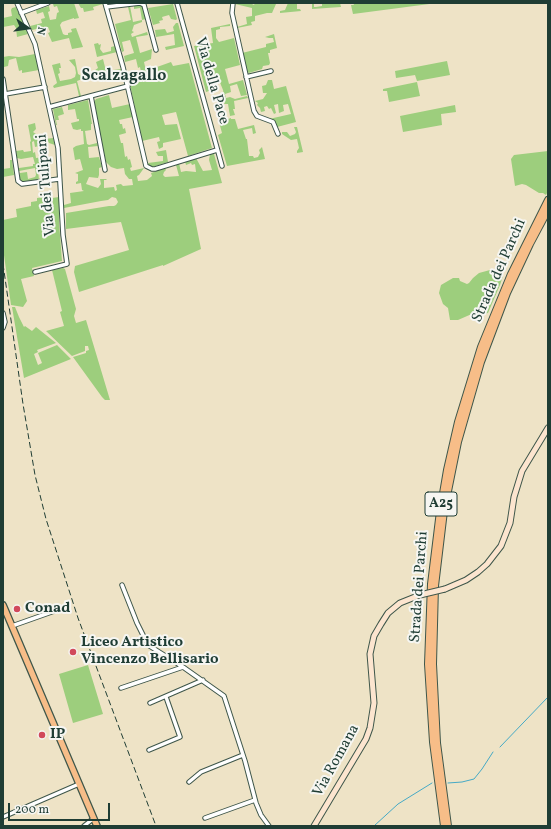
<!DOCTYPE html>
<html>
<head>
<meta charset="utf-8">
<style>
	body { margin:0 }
	#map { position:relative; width:551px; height:829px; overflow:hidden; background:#eee3c6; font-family:Vollkorn,serif }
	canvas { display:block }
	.frame { position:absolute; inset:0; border:4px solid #1f3d34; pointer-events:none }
	.north { position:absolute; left:8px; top:8px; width:40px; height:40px; -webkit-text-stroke:3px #f6f6f2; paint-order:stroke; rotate:103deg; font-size:11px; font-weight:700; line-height:16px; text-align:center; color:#1f3d34 }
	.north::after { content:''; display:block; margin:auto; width:14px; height:18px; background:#1f3d34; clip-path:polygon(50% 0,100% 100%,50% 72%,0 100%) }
	.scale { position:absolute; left:8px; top:803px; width:102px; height:18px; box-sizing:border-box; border:2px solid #1f3d34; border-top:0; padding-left:5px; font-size:12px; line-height:14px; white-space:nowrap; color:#1f3d34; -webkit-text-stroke:3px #f6f6f2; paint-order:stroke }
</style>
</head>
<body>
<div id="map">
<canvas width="551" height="829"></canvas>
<div class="frame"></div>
<div class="north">N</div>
<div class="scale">200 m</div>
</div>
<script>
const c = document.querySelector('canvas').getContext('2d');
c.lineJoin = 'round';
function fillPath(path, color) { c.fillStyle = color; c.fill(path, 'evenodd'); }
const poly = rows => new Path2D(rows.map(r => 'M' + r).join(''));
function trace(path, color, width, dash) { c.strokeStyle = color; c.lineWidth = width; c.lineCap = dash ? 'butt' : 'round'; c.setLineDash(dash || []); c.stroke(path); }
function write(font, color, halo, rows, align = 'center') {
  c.font = font + ' Vollkorn,serif'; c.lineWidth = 4; c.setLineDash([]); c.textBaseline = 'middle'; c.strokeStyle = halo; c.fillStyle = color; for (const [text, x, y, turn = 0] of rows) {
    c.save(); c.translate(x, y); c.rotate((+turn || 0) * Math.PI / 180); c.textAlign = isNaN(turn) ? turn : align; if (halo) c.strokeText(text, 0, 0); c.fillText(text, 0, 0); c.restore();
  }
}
const green = poly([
	[57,3,74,3,79,18,74,19,74,18,62,22,60,25,63,34,65,35,68,35,68,33,72,32,71,29,76,28,83,47,72,49,69,38,52,42,48,33,50,32,48,27,46,28,45,27,32,30,30,26,42,23,41,19,45,18,43,12,37,14,36,10,49,6,50,11,48,12,50,20,56,19,57,13,59,12,57,6,54,7,53,4],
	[78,3,103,3,103,4,93,7,94,10,84,12,83,8,81,8],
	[236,3,250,3,254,5,255,3,276,4,272,13,267,13,255,16,255,21,251,22,252,25,237,28,237,27,247,24,246,17,252,16,252,8,235,4],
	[288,3,297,3,297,9,300,9,301,11,280,13,280,11,285,10],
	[314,3,314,7,316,7,322,6,322,3,340,3,341,7,312,9,312,4],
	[353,3,437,3,353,14,351,5,354,5],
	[173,4,177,19,176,20,171,19,169,15,162,17,163,20,159,21,160,23,153,25,148,8],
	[142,5,146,19,142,20,142,22,134,25,132,31,134,32,131,34,132,37,147,32,148,35,136,37,140,53,152,49,151,59,144,62,146,71,158,69,157,67,171,62,173,66,189,63,212,148,188,156,176,112,162,115,165,125,177,124,181,139,163,143,163,147,159,149,157,142,160,141,159,137,142,141,128,75,141,72,140,67,138,68,136,59,125,62,124,56,134,53,130,40,122,42,124,51,122,52,115,24,131,20,128,7,130,6,133,22,142,20,140,8,134,9,134,6],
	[16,7,28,34,17,37,16,28,14,25,3,27,3,18,12,16,11,10,12,8],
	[176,23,178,23,184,46,166,50,165,47,175,45,174,34,156,37,155,30,165,29,167,33,174,31,173,27],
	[230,24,230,26,220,27,220,29,216,30,216,38,219,42,234,38,240,65,225,69,229,84,243,80,247,95,241,96,237,84,230,86,231,92,225,94,226,98,230,97,235,99,247,96,248,98,234,101,235,109,233,109,235,115,230,116,228,104,224,104,225,102,223,90,217,75,212,76,215,89,206,92,194,46,213,43,211,28],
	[274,34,277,48,270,50,270,53,268,53,270,63,269,65,263,66,262,69,249,73,246,71,242,53,266,47,266,44,274,42,273,38,269,38,265,37],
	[98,43,99,45,101,44,100,49,103,53,111,51,111,47,115,46,117,52,97,57,94,44],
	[35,54,39,70,22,73,22,70,19,71,16,58,9,60,8,66,4,67,3,57,9,56,19,57],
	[75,59,78,74,85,78,77,81,81,96,79,96,76,83,54,88,53,86,57,83,52,65,60,63,61,68,59,68,60,73,58,74,60,81,71,79,75,77,76,73,75,67,69,60],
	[103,59,106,71,121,69,122,72,116,72,107,74,108,78,106,78,105,73,98,75,97,73,91,74,91,73,98,68,96,62],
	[447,61,450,75,417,81,415,75,396,78,395,71],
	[268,80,272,80,274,89,286,86,296,122,277,127,274,121,269,119,291,114,288,104,283,105,284,111,279,113,278,104,274,105,276,113,274,114,271,108,269,109,267,106,264,107,265,111,261,112,260,108,257,105,258,103,255,101,263,99,267,93,263,93,262,86,266,85],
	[417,82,420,96,389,102,387,91,383,91,383,89],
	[109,95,112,108,130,104,133,117,119,120,120,124,122,124,123,129,125,128,126,133,119,135,121,143,123,143,125,157,127,156,128,160,130,159,132,167,130,168,131,171,144,168,139,175,137,176,138,181,147,180,152,176,151,173,165,168,166,170,164,172,163,175,165,177,179,176,176,165,179,163,181,172,186,171,196,172,195,164,192,165,191,163,186,165,185,161,196,158,203,171,212,170,209,160,210,154,214,154,222,183,189,189,201,249,163,266,163,265,79,292,74,272,75,266,129,250,121,222,66,229,66,213,109,206,114,206,116,205,118,202,116,198,112,197,108,200,101,201,64,208,64,205,71,203,70,193,84,191,82,190,81,183,76,184,76,182,78,181,78,174,75,173,83,170,80,159,75,160,73,148,76,146,84,144,83,131,81,131,81,129,77,130,73,129,71,123,79,121,79,119,77,119,75,109,68,110,68,105,88,100,92,124,91,124,91,130,85,131,87,144,89,145,97,143,98,146,88,147,89,158,99,157,102,167,99,168,99,175,98,178,89,177,86,184,98,188,101,184,100,179,106,179,107,180,104,180,104,188,114,187,115,191,117,190,116,185,121,184,123,186,133,185,132,179,129,179,125,174,124,168,117,169,111,167,106,162,93,103,96,99],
	[455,105,456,112,441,114,442,125,403,132,400,116],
	[62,107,64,114,58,116,59,120,56,120,57,125,56,125,53,109],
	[231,118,231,119,235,119,238,129,254,125,256,133,253,134,252,128,243,130,246,139,247,139,249,156,253,156,254,158,258,157,260,153,259,150,262,147,265,159,227,166,218,135,222,133,219,122],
	[35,123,36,129,33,132,36,134,37,140,53,138,55,145,49,143,48,141,39,142,39,146,35,147,34,141,32,142,33,153,35,152,36,158,43,157,45,169,38,170,39,180,23,182,20,179,20,173,27,172,28,179,35,177,36,175,35,168,19,171,19,168,33,166,33,164,35,164,33,157,21,159,17,158,16,151,23,150,24,152,31,151,30,142,31,141,28,125],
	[294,127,297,127,303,152,297,153,297,151,299,148,297,139,291,140,282,134,282,132,287,132,290,136,295,134,296,132],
	[166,150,168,162,152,167,149,166,148,163,163,161,163,156,158,156,156,152],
	[548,151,548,191,546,195,543,193,539,193,526,185,522,184,515,186,511,159,514,155],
	[10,160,12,160,14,175,3,177,3,169,10,168],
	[44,197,45,199,59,197,59,222,62,261,32,268,34,276,21,279,27,301,23,307,11,305,3,248,3,231,4,230,3,220,17,217,16,209,31,206,31,202,37,201,37,198],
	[63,268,65,269,76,309,74,316,76,323,86,320,110,400,105,400,102,397,73,357,86,353,86,351,89,350,88,346,85,346,85,351,72,356,46,331,64,326,60,312,62,311,52,270],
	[490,270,496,275,501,274,503,276,500,285,488,313,480,315,477,312,474,313,458,320,450,320,448,308,443,304,439,293,441,285,453,278,459,278,460,281,467,284,469,283,473,278,479,273],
	[12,307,15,307,19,317,24,327,25,326,32,331,36,327,56,343,37,350,38,352,34,354,38,365,42,363,38,353,57,345,71,359,24,378],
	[88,665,103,714,73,723,59,674]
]);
const stream = poly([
	[500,747,548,697],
	[448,783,462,782,474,779,482,769,493,752],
	[374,826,398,804,432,783]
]);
const minor = poly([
	[17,3,35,44,58,148,63,235,67,264,35,272],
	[105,3,123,67,146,166,152,169,155,169,217,150],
	[177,3,222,166],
	[233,3,232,13,254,111,257,116,273,122,278,134],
	[106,7,140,3,144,5,156,50],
	[21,13,48,3],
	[246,77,271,71],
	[3,79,18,181,22,184,59,179],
	[5,94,45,87],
	[91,96,105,170],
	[49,107,128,86],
	[3,313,5,322,3,328],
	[122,585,137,623,148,645,183,667,224,696,245,761,256,803,261,815,269,826],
	[12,626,60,609],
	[121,688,183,667],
	[150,703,203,680],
	[149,750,180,737,166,697],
	[189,782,201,772,243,755],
	[3,817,79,784],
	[205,818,255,800],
	[84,826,94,818]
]);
const secondary = poly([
	[445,589,466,580,478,572,487,564,501,546,510,523,514,497,522,471,548,428],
	[314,826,366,739,370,728,374,703,370,654,374,636,381,624,388,613,400,603,420,595]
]);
const primary = poly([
	[3,605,97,826]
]);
const motorway = poly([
	[444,826,433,742,428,664,431,584,440,511,447,470,458,422,481,347,511,274,548,200],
	[448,826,437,743,433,664,435,586,444,511,458,442,481,362,507,293,530,244,548,210]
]);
const rail = poly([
	[3,264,23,404,35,475,46,519,78,618,156,826]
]);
const secondaryBridge = poly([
	[420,595,445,589]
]);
const markers = [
	[17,609,4,"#d1495b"],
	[73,652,4,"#d1495b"],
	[42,735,4,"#d1495b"]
];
const shields = [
	[441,504,32]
];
const shieldNames = [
	["A25",441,504]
];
const streetNames = [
	["Via della Pace",211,81,74],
	["Via dei Tulipani",47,185,-95],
	["Strada dei Parchi",500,271,-66],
	["Strada dei Parchi",420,587,-86],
	["Via Romana",337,761,-61]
];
const poiNames = [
	["Conad",25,609],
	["Liceo Artistico",81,643],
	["Vincenzo Bellisario",81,660],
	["IP",50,735]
];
const neighbourhoodNames = [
	["Scalzagallo",124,77]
];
fillPath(green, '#9dce7d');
trace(stream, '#45a9c5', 1);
trace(minor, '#3e564a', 5.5);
trace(secondary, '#3e564a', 7);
trace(primary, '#3e564a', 8);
trace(motorway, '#3e564a', 8);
trace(minor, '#fff', 3.5);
trace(secondary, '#fce5cf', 5);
trace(primary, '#f7bd88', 5.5);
trace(motorway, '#f7bd88', 6);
trace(rail, '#1f3d34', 1, [6, 3]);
trace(secondaryBridge, '#3e564a', 7, []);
trace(secondaryBridge, '#fce5cf', 5);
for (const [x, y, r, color] of markers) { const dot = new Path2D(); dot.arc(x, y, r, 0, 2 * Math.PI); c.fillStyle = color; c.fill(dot); trace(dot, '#f6f6f2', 1.5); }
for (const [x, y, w] of shields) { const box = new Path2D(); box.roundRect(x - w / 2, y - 12, w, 24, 3); c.fillStyle = '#f6f6f2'; c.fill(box); trace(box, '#1f3d34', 1); }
write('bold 14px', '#1f3d34', null, shieldNames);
write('15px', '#1f3d34', '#f6f6f2', streetNames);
write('bold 15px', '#1f3d34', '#f6f6f2', poiNames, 'left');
write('bold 16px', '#1f3d34', '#f6f6f2', neighbourhoodNames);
</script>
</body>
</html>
